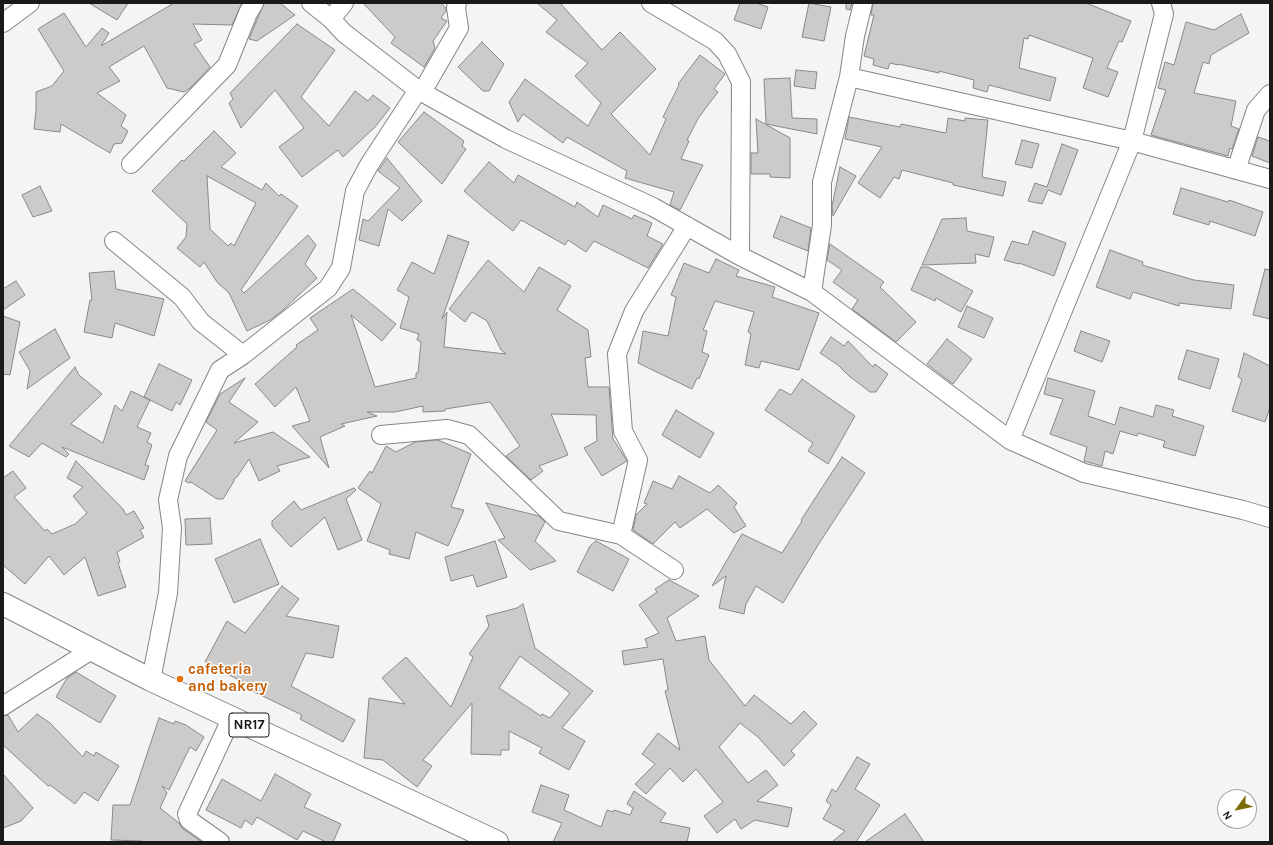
<!DOCTYPE html>
<html>
<head>
<meta charset="utf-8">
<style>
	body { margin:0 }
	#map { position:relative; width:1273px; height:845px; overflow:hidden; background:#f2f4f6; font-family:Karla,sans-serif }
	canvas { display:block }
	.frame { position:absolute; inset:0; border:4px solid #191a1a; pointer-events:none }
	.north { position:absolute; left:1217px; top:789px; width:40px; height:40px; box-sizing:border-box; background:#fff; border:1px solid #a3a3a3; border-radius:50%; rotate:237deg; font-size:11px; font-weight:700; line-height:16px; text-align:center; color:#191a1a }
	.north::after { content:''; display:block; margin:auto; width:14px; height:18px; background:#7a6c06; clip-path:polygon(50% 0,100% 100%,50% 72%,0 100%) }
</style>
</head>
<body>
<div id="map">
<canvas width="1273" height="845"></canvas>
<div class="frame"></div>
<div class="north">N</div>
</div>
<script>
const c = document.querySelector('canvas').getContext('2d');
c.lineJoin = 'round';
function fillPath(path, color) { c.fillStyle = color; c.fill(path, 'evenodd'); }
const poly = rows => new Path2D(rows.map(r => 'M' + r).join(''));
function trace(path, color, width, dash) { c.strokeStyle = color; c.lineWidth = width; c.lineCap = dash ? 'butt' : 'round'; c.setLineDash(dash || []); c.stroke(path); }
function write(font, color, halo, rows, align = 'center') {
  c.font = font + ' Karla,sans-serif'; c.lineWidth = 3; c.setLineDash([]); c.textBaseline = 'middle'; c.strokeStyle = halo; c.fillStyle = color; for (const [text, x, y, turn = 0] of rows) {
    c.save(); c.translate(x, y); c.rotate((+turn || 0) * Math.PI / 180); c.textAlign = isNaN(turn) ? turn : align; if (halo) c.strokeText(text, 0, 0); c.fillText(text, 0, 0); c.restore();
  }
}
const building = poly([
	[89,3,128,3,117,20,89,3],
	[174,3,242,3,232,25,193,24,202,40,194,44,210,67,190,88,184,92,167,88,144,46,109,67,120,81,97,93,126,115,121,126,128,131,122,143,114,144,110,153,61,124,60,132,34,129,36,110,36,92,52,86,64,71,38,29,64,13,86,47,102,28,109,33,101,46,174,3],
	[264,3,280,3,295,15,257,41,249,39,264,3],
	[363,3,441,3,446,8,446,11,441,18,447,21,433,41,435,48,424,67,391,43,395,37,363,3],
	[537,3,560,3,602,50,620,32,656,69,611,114,650,155,666,119,663,117,679,85,678,84,700,55,725,74,714,89,718,92,699,117,687,140,689,141,681,159,703,165,680,210,670,205,674,192,625,178,627,171,567,137,563,143,523,114,518,122,509,102,525,79,588,126,601,103,575,76,588,63,546,32,557,20,537,3],
	[740,3,756,3,768,7,761,29,734,20,740,3],
	[809,3,831,7,824,41,802,37,809,3],
	[846,3,852,3,850,10,846,9,846,3],
	[873,3,1086,3,1131,21,1122,42,1119,41,1107,68,1118,72,1108,97,1083,88,1093,58,1029,35,1028,39,1024,38,1019,68,1056,78,1050,101,989,85,987,92,973,88,974,80,939,71,939,73,898,64,898,65,890,63,888,69,873,65,874,59,864,56,874,15,871,15,873,3],
	[1241,14,1249,33,1211,55,1209,64,1203,62,1194,93,1236,101,1231,126,1239,129,1232,149,1230,148,1228,156,1151,135,1166,90,1158,88,1165,62,1174,65,1186,22,1214,30,1241,14],
	[297,24,335,50,301,97,329,126,355,91,368,101,373,95,390,108,375,127,343,157,338,150,302,177,279,147,304,128,275,90,241,128,229,103,233,99,230,93,297,24],
	[482,42,504,64,489,91,483,91,458,67,482,42],
	[796,70,817,72,815,89,794,86,796,70],
	[790,78,792,118,817,119,817,134,766,124,764,79,790,78],
	[424,112,464,141,462,146,466,149,442,184,398,142,424,112],
	[849,117,900,127,901,124,946,133,948,118,965,121,965,118,988,120,982,177,1006,182,1003,196,953,185,953,183,902,170,899,179,894,177,880,198,858,183,882,147,845,139,849,117],
	[756,119,790,138,790,178,770,177,770,174,751,174,751,153,758,153,756,119],
	[214,131,236,153,221,167,262,190,266,183,279,196,281,194,298,206,241,290,244,293,308,235,316,245,305,264,317,278,283,310,270,320,247,331,229,293,217,282,204,262,200,267,177,248,186,237,187,224,152,191,182,160,184,161,214,131],
	[207,176,256,203,234,246,231,243,228,246,210,229,207,176],
	[1258,137,1270,141,1270,163,1252,156,1258,137],
	[1022,140,1039,144,1032,168,1015,164,1022,140],
	[1062,144,1078,150,1061,195,1048,190,1042,204,1028,201,1035,183,1047,187,1062,144],
	[387,158,422,201,402,221,388,209,379,246,359,240,363,219,368,221,400,188,378,171,387,158],
	[489,162,514,183,518,175,575,207,577,202,598,217,603,205,632,219,634,215,652,223,647,236,663,244,648,268,594,241,586,252,568,240,565,245,521,220,513,231,486,210,464,191,489,162],
	[840,167,856,176,833,216,832,206,840,167],
	[40,186,52,211,33,217,22,195,40,186],
	[1181,188,1228,202,1229,200,1263,212,1255,236,1210,221,1209,225,1173,214,1181,188],
	[781,216,811,228,808,251,773,237,781,216],
	[966,218,967,231,994,237,989,257,975,254,976,263,922,265,942,219,966,218],
	[1033,231,1066,243,1054,276,1019,263,1019,264,1004,260,1012,241,1028,245,1033,231],
	[448,235,469,242,442,319,447,312,444,347,506,354,501,350,487,321,472,312,465,322,449,309,488,260,524,292,539,267,571,286,557,310,588,330,591,357,585,358,588,387,609,387,613,439,627,461,602,476,584,448,597,441,596,415,551,414,568,455,539,466,543,471,531,480,506,456,520,446,490,402,445,409,445,411,423,412,423,406,395,412,367,412,377,416,341,424,345,426,320,437,329,468,292,426,310,421,296,387,275,407,255,384,297,347,296,345,318,330,310,318,353,289,396,324,382,341,351,315,375,387,416,378,416,373,418,373,421,342,417,340,419,334,400,328,409,297,397,290,412,262,434,274,448,235],
	[830,244,884,282,880,287,916,322,896,342,852,309,858,300,833,282,842,270,827,260,830,244],
	[1110,250,1143,262,1142,265,1194,280,1234,285,1231,309,1179,303,1179,306,1133,292,1130,299,1096,287,1110,250],
	[716,259,739,270,736,276,775,287,772,297,819,313,799,370,761,361,759,368,745,365,751,334,748,332,754,312,715,301,703,330,707,331,702,352,709,355,699,379,697,378,692,389,638,363,643,331,668,336,676,297,671,295,684,263,709,273,716,259],
	[921,267,928,267,973,291,961,312,936,298,935,301,911,290,921,267],
	[1265,269,1270,270,1270,319,1253,315,1265,269],
	[114,271,116,289,164,299,154,336,115,323,112,338,84,332,90,300,92,300,89,273,114,271],
	[16,281,25,295,3,310,3,289,16,281],
	[967,306,993,318,984,338,958,327,967,306],
	[3,316,20,322,10,375,3,374,3,316],
	[55,329,70,358,27,389,30,371,19,352,55,329],
	[1081,331,1110,341,1102,362,1074,351,1081,331],
	[831,337,844,346,848,341,873,367,875,364,888,374,876,392,870,392,849,376,838,365,820,353,831,337],
	[947,339,972,359,953,384,927,364,947,339],
	[1187,350,1219,359,1210,389,1178,379,1187,350],
	[1244,353,1270,366,1270,407,1265,422,1232,411,1242,379,1238,377,1244,353],
	[159,364,192,380,180,405,176,402,172,411,144,397,159,364],
	[75,367,79,375,102,394,71,424,103,443,115,405,122,411,131,391,150,400,137,427,151,433,147,442,152,445,145,465,149,466,144,480,62,447,69,454,66,457,42,443,29,457,9,446,75,367],
	[245,378,229,402,258,422,234,443,273,432,310,457,277,466,280,471,259,481,249,459,237,477,234,479,234,481,223,499,217,499,191,482,189,483,185,481,217,430,206,422,220,394,245,378],
	[1048,378,1095,391,1088,416,1115,425,1120,407,1153,417,1156,405,1174,410,1172,416,1204,426,1195,456,1163,447,1165,441,1138,433,1137,436,1120,431,1113,454,1105,451,1102,466,1084,461,1087,447,1050,434,1063,399,1044,394,1048,378],
	[802,379,855,416,828,464,808,451,813,443,765,410,780,389,791,395,802,379],
	[676,410,714,433,700,458,662,435,676,410],
	[438,440,471,454,451,507,464,510,448,546,416,532,409,559,389,554,390,550,367,541,381,504,358,488,370,471,372,473,386,446,396,452,415,442,438,440],
	[842,457,865,473,818,545,783,603,756,586,746,604,744,614,719,608,726,576,712,586,742,534,782,553,802,521,801,520,842,457],
	[76,461,123,509,126,515,134,511,144,528,140,530,144,537,117,552,120,562,118,563,126,587,98,596,85,557,64,575,49,556,25,584,3,565,3,478,13,471,26,488,14,497,45,531,47,529,52,534,75,524,87,513,73,496,83,487,67,478,76,461],
	[679,476,710,493,718,485,737,503,734,507,746,526,734,533,707,509,680,528,675,522,653,544,633,530,636,515,647,504,644,503,653,481,672,489,679,476],
	[354,488,356,490,346,499,362,540,338,550,325,517,291,547,272,526,272,521,294,501,301,510,354,488],
	[486,503,539,516,545,522,535,541,556,561,530,570,498,540,505,538,486,503],
	[210,518,212,544,186,545,185,519,210,518],
	[260,539,279,584,234,603,215,559,260,539],
	[495,541,507,577,477,587,473,575,451,581,445,557,495,541],
	[596,541,629,559,613,591,577,572,590,546,596,541],
	[669,580,699,596,667,618,676,641,705,636,709,660,745,706,754,695,791,724,804,711,817,724,791,751,795,755,784,766,758,737,740,723,719,747,748,783,766,770,778,785,757,801,792,808,788,827,755,820,741,829,735,819,717,833,704,816,723,802,696,769,683,782,670,768,646,794,635,784,655,764,642,754,658,733,680,750,665,691,668,690,663,659,624,665,622,651,648,647,645,639,659,633,639,605,657,592,655,589,669,580],
	[282,586,299,599,286,616,339,626,333,658,306,653,291,686,355,720,343,742,300,719,302,715,248,689,250,686,205,662,227,621,245,633,282,586],
	[523,604,535,648,593,691,562,728,585,741,569,770,539,753,542,748,509,731,509,750,501,750,501,755,471,754,472,703,423,760,432,766,417,787,383,760,364,758,369,698,405,704,382,678,406,657,451,707,473,657,469,654,489,626,486,616,517,608,523,604],
	[520,656,570,693,550,718,542,714,541,716,499,688,520,656],
	[76,672,116,696,100,723,56,697,67,678,76,672],
	[37,714,50,723,83,757,86,751,94,756,96,752,119,766,98,801,84,792,75,804,50,785,48,786,3,745,3,716,8,715,18,732,37,714],
	[159,718,174,724,175,721,186,725,204,737,196,751,190,747,169,790,162,786,167,793,160,808,179,823,183,829,202,842,143,842,142,841,111,840,113,805,130,805,159,718],
	[857,757,870,764,855,789,880,805,856,842,832,842,845,831,823,819,831,805,826,801,832,789,836,792,857,757],
	[3,774,33,808,21,821,3,828,3,774],
	[275,774,311,794,304,807,341,824,333,842,326,842,303,831,297,840,257,817,252,825,245,820,241,828,206,810,222,779,261,801,275,774],
	[541,785,569,795,564,810,601,827,607,810,613,812,614,810,630,815,633,808,627,804,634,791,666,813,660,822,690,828,687,842,553,842,562,823,532,812,541,785],
	[905,814,924,842,865,842,905,814]
]);
const minor = poly([
	[311,3,331,19,344,33,418,90,506,139,653,207,740,256,812,292,1010,440,1084,473,1243,510,1270,518],
	[651,3,715,41,727,54,741,82,740,256],
	[331,19,344,3],
	[3,23,30,3],
	[849,77,1132,141,1270,179],
	[422,92,459,28,456,8,457,3],
	[131,164,227,65,248,13,254,3],
	[1236,170,1256,110,1270,94],
	[114,241,182,297,201,322,243,355],
	[812,292,822,225,822,182,849,77,855,36,863,3],
	[381,435,447,429,469,435,559,521,621,535,674,570],
	[1010,440,1132,141,1164,14,1161,3],
	[621,535,638,460,623,431,617,354,634,311,687,226],
	[151,680,168,593,172,528,168,500,178,456,220,370,243,355,328,288,341,268,355,191,369,165,418,90],
	[3,706,93,649],
	[220,842,189,820,187,814,232,717]
]);
const primary = poly([
	[3,604,151,680,497,842]
]);
const markers = [
	[180,679,4,"#e8710a"]
];
const shields = [
	[249,725,40]
];
const shieldNames = [
	["NR17",249,725]
];
const foodNames = [
	["cafeteria",188,670],
	["and bakery",188,687]
];
fillPath(building, '#cdcaca');
trace(building, '#8b8888', 1);
trace(minor, '#848688', 20);
trace(primary, '#848688', 24);
trace(minor, '#fff', 18);
trace(primary, '#fff', 22);
for (const [x, y, r, color] of markers) { const dot = new Path2D(); dot.arc(x, y, r, 0, 2 * Math.PI); c.fillStyle = color; c.fill(dot); trace(dot, '#fff', 1.5); }
for (const [x, y, w] of shields) { const box = new Path2D(); box.roundRect(x - w / 2, y - 12, w, 24, 3); c.fillStyle = '#fff'; c.fill(box); trace(box, '#191a1a', 1); }
write('bold 14px', '#191a1a', null, shieldNames);
write('bold 15px', '#c56008', '#fff', foodNames, 'left');
</script>
</body>
</html>
